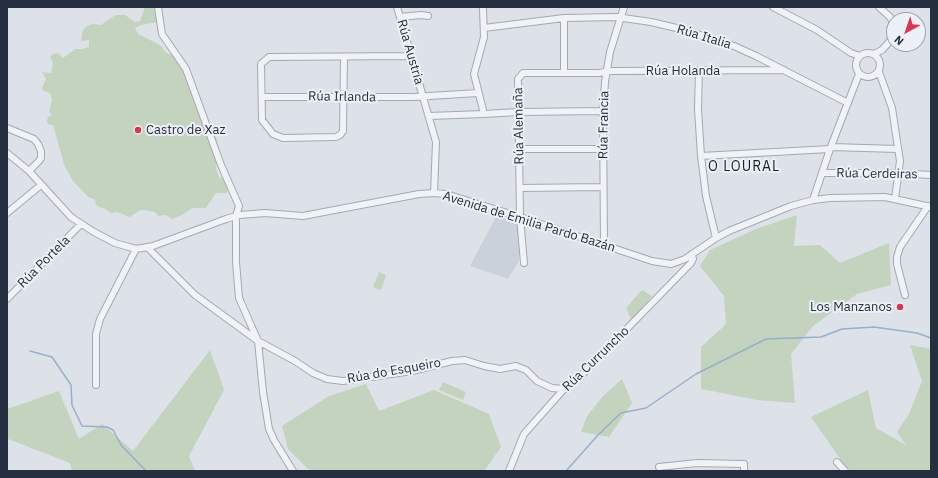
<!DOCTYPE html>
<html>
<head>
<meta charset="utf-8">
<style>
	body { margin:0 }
	#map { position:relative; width:938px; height:478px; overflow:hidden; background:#dde2e8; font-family:"IBM Plex Sans",sans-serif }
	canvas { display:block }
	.frame { position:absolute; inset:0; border:8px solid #252f40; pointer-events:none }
	.north { position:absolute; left:886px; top:12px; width:40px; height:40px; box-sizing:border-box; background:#edf0f6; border:1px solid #9da3ad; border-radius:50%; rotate:220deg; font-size:11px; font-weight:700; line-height:16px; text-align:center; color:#252f40 }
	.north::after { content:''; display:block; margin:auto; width:14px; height:18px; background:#d83751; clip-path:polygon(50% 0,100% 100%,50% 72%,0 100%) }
</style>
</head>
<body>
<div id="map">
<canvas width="938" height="478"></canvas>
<div class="frame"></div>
<div class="north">N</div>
</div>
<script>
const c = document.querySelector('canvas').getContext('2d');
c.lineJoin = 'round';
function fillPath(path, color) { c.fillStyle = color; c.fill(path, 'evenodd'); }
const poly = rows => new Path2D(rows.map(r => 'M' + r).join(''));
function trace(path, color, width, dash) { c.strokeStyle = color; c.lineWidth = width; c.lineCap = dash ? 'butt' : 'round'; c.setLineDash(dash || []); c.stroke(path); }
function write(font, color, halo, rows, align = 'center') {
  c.font = font + ' "IBM Plex Sans",sans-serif'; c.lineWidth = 4; c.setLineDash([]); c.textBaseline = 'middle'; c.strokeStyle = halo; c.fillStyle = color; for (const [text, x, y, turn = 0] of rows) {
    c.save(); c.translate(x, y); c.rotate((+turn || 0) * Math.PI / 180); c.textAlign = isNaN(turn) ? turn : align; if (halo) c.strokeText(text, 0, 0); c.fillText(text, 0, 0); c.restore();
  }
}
const built = poly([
	[497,215,519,222,519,261,508,279,470,266]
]);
const green = poly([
	[145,7,160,7,162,13,159,19,158,22,141,25,135,28,138,34,160,45,166,53,171,55,172,53,197,92,201,99,204,121,214,133,217,140,218,148,216,169,219,177,224,179,228,186,227,193,216,193,206,208,192,208,182,215,172,219,166,215,158,216,155,212,145,210,140,210,130,217,117,212,111,213,105,209,97,206,95,202,96,200,88,197,73,181,65,167,53,125,49,125,47,121,48,117,52,115,49,112,52,99,50,93,43,91,42,88,46,79,42,72,51,73,53,62,50,57,53,54,58,53,63,58,75,49,82,49,89,47,89,40,82,41,81,38,83,30,87,26,93,24,101,25,109,19,116,15,125,15,135,22,140,21],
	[797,215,794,246,820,245,840,263,889,243,891,285,857,294,813,326,791,354,795,403,757,400,701,389,701,347,726,324,724,296,700,266,710,250,756,229],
	[379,272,386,275,381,290,373,287],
	[642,290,652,296,631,320,626,308],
	[910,345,931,349,931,471,852,471,846,467,811,417,868,390,876,428,906,445,897,432,909,414,922,381],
	[210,350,224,390,189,456,195,471,72,471,70,463,8,439,7,435,7,409,59,391,79,439,102,424,133,451],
	[622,379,632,403,609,437,581,432,587,416,603,396],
	[443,382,466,392,463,400,439,390],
	[366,384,379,411,434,390,489,414,501,447,484,471,310,471,288,449,282,426,329,396]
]);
const stream = poly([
	[30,351,52,357,71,385,72,405,82,426,107,427,113,430,121,445,146,471],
	[566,471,598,435,621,413,646,408,696,374,766,339,821,337,842,329,874,327,917,333,931,338]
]);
const minor = poly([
	[158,7,162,34,186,69,221,165,239,206,236,216,236,262,239,298,258,341,295,361,313,373,327,379,343,381,412,371,452,361,465,360,484,366,500,369,516,366,526,370,537,381,552,388,564,389],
	[397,7,436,142,434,193],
	[773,7,817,30,851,53,860,56],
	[879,7,890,17,894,24],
	[400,17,421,15,428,16],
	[564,18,564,72],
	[484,28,564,18,616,17,651,22,685,30,734,46,756,56,848,103],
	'856 65a12 12 0 1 1 24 0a12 12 0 1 1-24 0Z',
	[874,54,882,50,891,40,894,34],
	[344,57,343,131,340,135,336,137,283,138,273,134,262,120,261,64,269,57,410,56],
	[699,70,698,109,701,156,706,196,716,238],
	[879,72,892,108,900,161,895,199],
	[262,97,413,97,478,93],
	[484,114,518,112,603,111],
	[429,116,484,114,474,74,484,37,483,9],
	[7,128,34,139,38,144,41,151,41,158,38,162,29,171],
	[831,147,898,149],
	[520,149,604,149],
	[830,149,859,74],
	[7,153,29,171,71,217,94,232,115,243,136,249,153,246,226,219,240,215,265,213,303,216,419,194,434,193,446,194,520,217,652,261,671,264,685,259,716,238,729,231,791,206,813,200,830,198,885,197,931,207],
	[701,156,830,149,813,200],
	[822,173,896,173,931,175],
	[520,188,603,187],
	[7,213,41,185],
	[604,245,603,111,605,82,610,52,624,7],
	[148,248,195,295,258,341,263,392,269,429,274,440,293,471],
	[524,263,520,217,518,79,523,73,599,73,612,71,784,70],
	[905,295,897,264,897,257,900,247,928,206],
	[7,299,81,224],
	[96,385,96,334,100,319,136,249],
	[837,462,845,471],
	[659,467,697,463,744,464,744,471],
	[509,471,524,434,564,389,580,377,596,359,614,342,691,263,693,259,692,254]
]);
const markers = [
	[138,130,4,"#d83751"],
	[900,307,4,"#d83751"]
];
const streetNames = [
	["Rúa Italia",704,37,17],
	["Rúa Austria",410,52,74],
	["Rúa Holanda",683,71],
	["Rúa Irlanda",342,97,1],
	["Rúa Francia",604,125,-89],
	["Rúa Alemaña",519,126,-91],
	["Rúa Cerdeiras",877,174,1],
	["Avenida de Emilia Pardo Bazán",529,222,17],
	["Rúa Portela",44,262,-45],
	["Rúa Curruncho",596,359,-44],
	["Rúa do Esqueiro",394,371,-10]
];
const poiNames = [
	["Castro de Xaz",146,130],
	["Los Manzanos",892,307,"right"]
];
const neighbourhoodNames = [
	["O LOURAL",744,167]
];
fillPath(built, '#cbd1da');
fillPath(green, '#c3d3be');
trace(stream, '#95b0cb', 1.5);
trace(minor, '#a2a9b2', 8);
trace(minor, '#f0f2f6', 6);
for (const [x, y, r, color] of markers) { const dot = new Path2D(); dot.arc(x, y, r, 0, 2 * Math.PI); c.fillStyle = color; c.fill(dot); trace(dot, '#edf0f6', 1.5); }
write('13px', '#252f40', '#edf0f6', streetNames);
write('13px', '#252f40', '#edf0f6', poiNames, 'left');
c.letterSpacing = '1px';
write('14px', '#182030', '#edf0f6', neighbourhoodNames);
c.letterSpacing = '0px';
</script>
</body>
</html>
